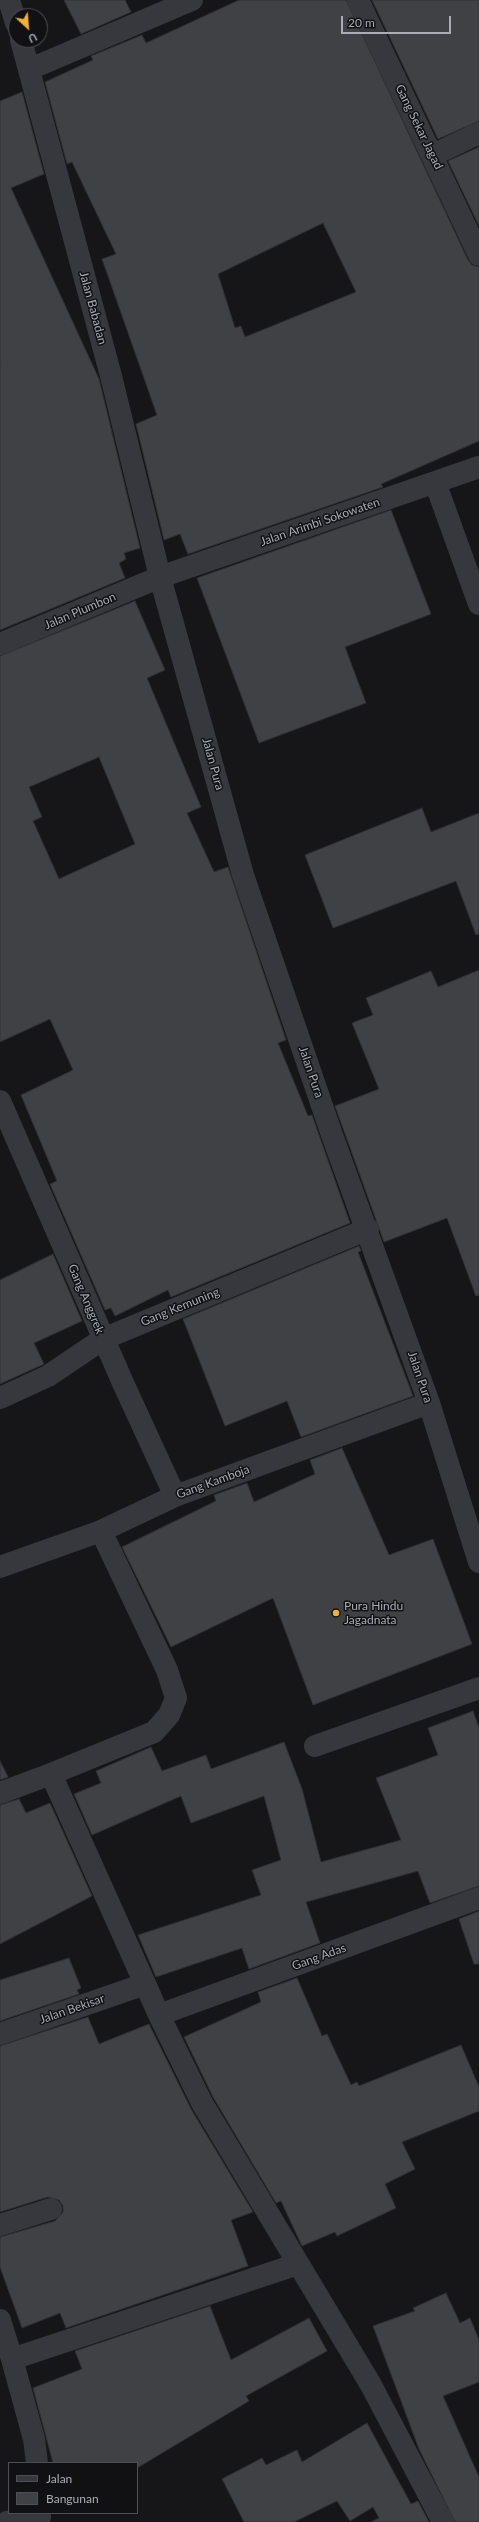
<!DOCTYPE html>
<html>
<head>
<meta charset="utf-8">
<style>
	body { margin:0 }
	#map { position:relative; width:479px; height:2522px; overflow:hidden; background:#161618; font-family:Lato,sans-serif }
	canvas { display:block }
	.legend { position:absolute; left:8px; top:2462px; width:130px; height:52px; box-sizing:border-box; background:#111113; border:1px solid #4d4f55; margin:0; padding:5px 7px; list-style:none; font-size:12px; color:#a8adb8 }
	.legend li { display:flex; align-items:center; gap:8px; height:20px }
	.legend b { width:20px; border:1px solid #4d4f55 }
	.north { position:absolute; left:8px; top:8px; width:40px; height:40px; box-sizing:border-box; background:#111113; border:1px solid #4d4f55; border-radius:50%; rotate:154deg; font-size:11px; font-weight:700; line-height:16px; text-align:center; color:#a8adb8 }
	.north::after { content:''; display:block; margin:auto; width:14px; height:18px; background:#f2b134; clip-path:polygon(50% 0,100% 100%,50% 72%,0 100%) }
	.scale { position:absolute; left:341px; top:16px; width:110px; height:18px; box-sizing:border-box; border:2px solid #a8adb8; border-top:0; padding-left:5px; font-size:12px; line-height:14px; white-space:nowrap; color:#a8adb8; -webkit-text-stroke:3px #111113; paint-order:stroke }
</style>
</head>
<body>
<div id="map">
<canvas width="479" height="2522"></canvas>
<ul class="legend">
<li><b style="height:5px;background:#37383d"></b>Jalan</li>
<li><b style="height:11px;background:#404145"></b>Bangunan</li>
</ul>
<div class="north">U</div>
<div class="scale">20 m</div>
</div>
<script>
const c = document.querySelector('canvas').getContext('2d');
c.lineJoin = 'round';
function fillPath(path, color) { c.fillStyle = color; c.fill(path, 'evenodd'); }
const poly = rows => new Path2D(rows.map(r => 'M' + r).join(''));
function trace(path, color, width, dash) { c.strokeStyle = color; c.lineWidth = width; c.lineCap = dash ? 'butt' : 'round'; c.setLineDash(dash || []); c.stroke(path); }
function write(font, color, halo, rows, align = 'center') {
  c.font = font + ' Lato,sans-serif'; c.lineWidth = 3; c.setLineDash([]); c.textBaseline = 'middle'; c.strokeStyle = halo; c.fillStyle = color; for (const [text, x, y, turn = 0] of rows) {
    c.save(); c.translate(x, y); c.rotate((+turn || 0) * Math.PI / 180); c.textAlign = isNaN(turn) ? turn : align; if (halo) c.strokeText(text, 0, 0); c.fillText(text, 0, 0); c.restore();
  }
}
const building = poly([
	[64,0,125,0,131,12,81,34,64,0],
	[239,0,346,0,468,260,472,265,479,267,479,441,381,484,383,487,188,554,180,534,164,540,136,424,157,415,102,259,116,254,72,162,67,164,45,82,93,60,91,56,142,35,146,43,239,0],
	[323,223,356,292,245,337,241,326,235,328,218,274,323,223],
	[372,0,479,0,479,121,438,139,372,0],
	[22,92,44,174,11,188,99,379,140,548,124,553,126,559,119,563,125,578,0,630,0,101,22,92],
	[479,147,479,226,448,161,479,147],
	[391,510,431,614,345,647,366,703,259,743,197,578,391,510],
	[135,601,165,670,147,678,201,807,187,813,214,872,228,867,286,1040,278,1043,308,1116,312,1115,350,1223,171,1297,168,1290,115,1316,111,1308,105,1310,50,1184,57,1181,21,1095,73,1070,50,1019,0,1042,0,656,135,601],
	[99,757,135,844,59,879,33,821,42,817,29,787,99,757],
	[422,808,431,832,479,813,479,934,476,935,456,881,333,928,305,855,422,808],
	[479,970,479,1295,476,1296,447,1218,384,1242,335,1106,379,1089,352,1023,373,1015,366,998,431,971,438,987,479,970],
	[359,1246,361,1251,358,1252,413,1396,301,1437,287,1401,225,1426,183,1319,359,1246],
	[53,1254,82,1321,34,1343,44,1364,0,1384,0,1280,53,1254],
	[342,1448,389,1555,433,1539,472,1644,313,1705,273,1598,171,1647,122,1547,216,1501,214,1495,247,1483,254,1502,315,1474,310,1460,342,1448],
	[473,1711,479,1728,479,1886,430,1903,418,1871,306,1902,320,1943,249,1969,242,1948,156,1977,138,1935,261,1895,252,1870,281,1860,264,1796,191,1823,181,1796,92,1835,74,1794,101,1783,96,1771,151,1747,162,1771,206,1755,211,1769,284,1742,302,1789,321,1862,401,1840,376,1778,438,1755,428,1728,473,1711],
	[0,1761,8,1777,0,1780,0,1761],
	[19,1799,26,1813,50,1803,92,1896,0,1944,0,1805,19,1799],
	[479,1911,479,1964,474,1964,459,1919,479,1911],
	[69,1958,81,1988,77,1990,79,1994,0,2021,0,1980,69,1958],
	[297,1978,322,2036,327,2034,351,2085,357,2082,359,2086,461,2045,479,2087,479,2111,402,2142,415,2169,385,2184,396,2208,337,2236,335,2232,302,2246,281,2201,276,2203,213,2097,184,2037,261,2002,258,1992,297,1978],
	[88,2017,99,2044,149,2024,191,2109,253,2212,231,2220,248,2266,66,2328,60,2313,22,2328,0,2267,0,2237,55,2221,63,2212,63,2206,59,2200,48,2197,0,2212,0,2046,88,2017],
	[446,2293,460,2323,470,2318,479,2340,479,2382,443,2396,479,2477,479,2522,455,2522,419,2449,373,2326,415,2311,413,2308,446,2293],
	[210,2306,231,2360,309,2318,327,2351,246,2396,249,2401,137,2468,137,2463,53,2463,33,2388,82,2369,75,2351,210,2306],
	[367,2423,411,2504,418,2501,429,2522,371,2522,379,2518,373,2507,350,2521,337,2501,294,2522,244,2522,222,2479,262,2458,266,2465,297,2450,302,2462,367,2423]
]);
const minor = poly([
	[9,0,16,23],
	[358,0,479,255],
	[21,40,111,376,160,577,243,875,332,1135,429,1403,479,1562],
	[30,69,192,0],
	[433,155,479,133],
	[435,482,479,604],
	[0,644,160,577,479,467],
	[0,1101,123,1383,175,1496],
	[0,1398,48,1376,103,1339,368,1229],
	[101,1531,167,1670,176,1698,169,1715,154,1732,51,1774,159,2015,202,2103,371,2385,443,2522],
	[0,1567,101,1531,175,1496,429,1403],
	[315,1746,479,1688],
	[0,1793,51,1774],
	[159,2015,479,1898],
	[0,2034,145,1984],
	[0,2225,51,2209],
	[0,2320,12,2359],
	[37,2463,34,2439,12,2359,298,2264],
	[7,2522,40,2517]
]);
const markers = [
	[336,1613,4,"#f2b134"]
];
const streetNames = [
	["Gang Sekar Jagad",419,127,64],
	["Jalan Babadan",93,308,75],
	["Jalan Arimbi Sokowaten",320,522,-19],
	["Jalan Plumbon",80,611,-23],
	["Jalan Pura",213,764,75],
	["Jalan Pura",311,1072,71],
	["Gang Anggrek",86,1299,67],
	["Gang Kemuning",180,1307,-22],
	["Jalan Pura",420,1377,71],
	["Gang Kamboja",213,1482,-20],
	["Gang Adas",319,1957,-20],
	["Jalan Bekisar",72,2009,-19]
];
const poiNames = [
	["Pura Hindu",344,1606],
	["Jagadnata",344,1620]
];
fillPath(building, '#404145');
trace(building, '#303034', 1);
trace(minor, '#37383d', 22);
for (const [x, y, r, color] of markers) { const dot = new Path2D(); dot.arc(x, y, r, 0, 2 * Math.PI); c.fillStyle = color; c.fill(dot); trace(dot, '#111113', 1.5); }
write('12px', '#a8adb8', '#111113', streetNames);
write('12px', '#a8adb8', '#111113', poiNames, 'left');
</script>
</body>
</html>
